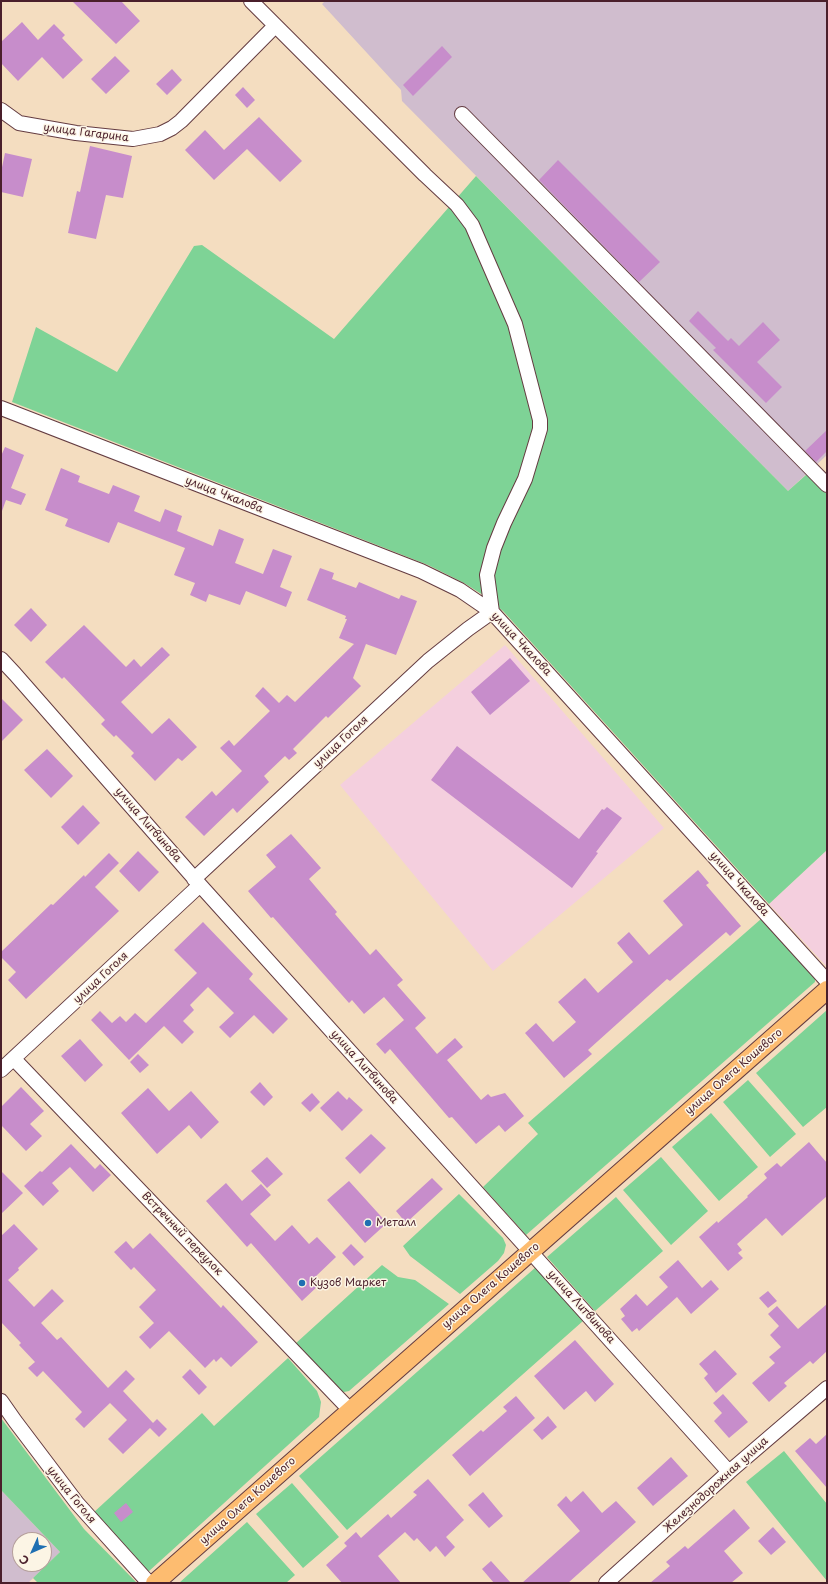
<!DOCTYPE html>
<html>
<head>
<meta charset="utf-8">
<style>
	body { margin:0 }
	#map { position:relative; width:828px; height:1584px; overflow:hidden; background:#f4ddc0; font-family:"Playpen Sans",sans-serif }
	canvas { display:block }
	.frame { position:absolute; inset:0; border:2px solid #4a1f2b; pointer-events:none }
	.north { position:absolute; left:12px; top:1532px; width:40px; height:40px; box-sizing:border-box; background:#fcf5e5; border:1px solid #b59f9b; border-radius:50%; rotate:225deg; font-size:11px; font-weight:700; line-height:16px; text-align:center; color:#4a1f2b }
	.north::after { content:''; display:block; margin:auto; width:14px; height:18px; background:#1f6fb2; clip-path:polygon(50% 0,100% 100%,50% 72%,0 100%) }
</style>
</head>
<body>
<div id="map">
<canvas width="828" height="1584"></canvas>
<div class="frame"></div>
<div class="north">С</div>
</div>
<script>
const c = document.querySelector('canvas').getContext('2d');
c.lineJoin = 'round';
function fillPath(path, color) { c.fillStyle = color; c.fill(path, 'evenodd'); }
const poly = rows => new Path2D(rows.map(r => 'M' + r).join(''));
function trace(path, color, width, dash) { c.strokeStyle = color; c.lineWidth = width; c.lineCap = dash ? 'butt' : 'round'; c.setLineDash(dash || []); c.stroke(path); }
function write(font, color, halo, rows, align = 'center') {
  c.font = font + ' "Playpen Sans",sans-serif'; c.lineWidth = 3; c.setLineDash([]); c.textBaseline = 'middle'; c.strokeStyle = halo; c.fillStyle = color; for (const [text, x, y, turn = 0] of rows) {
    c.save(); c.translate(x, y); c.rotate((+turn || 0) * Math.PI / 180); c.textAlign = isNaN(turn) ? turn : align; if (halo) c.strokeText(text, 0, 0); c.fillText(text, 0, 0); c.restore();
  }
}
const built = poly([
	[505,645,664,828,493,971,340,785],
	[827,850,827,967,769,904]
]);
const industrial = poly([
	[325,1,827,1,827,455,788,491,402,101,401,90,322,4],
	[1,1490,60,1552,28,1583,1,1583],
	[20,1540,44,1540,44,1564,20,1564]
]);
const green = poly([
	[476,176,788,491,807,474,827,494,827,850,769,904,503,611,483,595,464,583,428,565,12,402,36,327,117,372,194,246,202,245,334,339],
	[761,919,815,977,815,982,526,1235,483,1187,538,1134,528,1123],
	[827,1010,827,1107,803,1127,756,1073],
	[748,1080,796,1134,770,1157,723,1102],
	[711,1113,758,1167,719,1201,672,1147],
	[661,1157,708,1211,671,1245,623,1190],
	[459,1194,503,1238,506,1245,504,1253,498,1261,460,1294,410,1256,403,1246],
	[616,1197,663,1251,595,1311,547,1257],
	[382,1265,398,1277,415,1280,449,1304,349,1391,344,1392,339,1390,295,1344],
	[536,1267,583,1321,347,1530,299,1476],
	[288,1358,317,1391,321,1402,319,1417,148,1572,93,1513,202,1413,214,1426],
	[1,1418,84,1529,136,1582,135,1583,38,1583,33,1578,60,1552,1,1490],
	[784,1451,827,1504,827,1581,746,1482],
	[292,1483,339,1537,303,1568,256,1514],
	[247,1522,295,1575,286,1583,179,1583]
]);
const building = poly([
	[72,1,121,1,140,21,116,44],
	[22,22,38,40,54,24,65,35,62,38,83,60,63,79,42,57,18,81,1,63,1,42],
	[442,46,452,57,413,96,403,85],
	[115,56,130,71,106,94,91,79],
	[172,69,182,80,167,95,156,84],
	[243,87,255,100,247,108,235,95],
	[259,117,302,161,280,182,247,149,214,180,185,150,205,130,224,150],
	[90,146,132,156,123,198,106,195,96,239,68,233,77,191,80,192],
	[5,153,32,159,23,197,1,192,1,172],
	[558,160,660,262,639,282,539,180],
	[698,311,728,341,731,338,739,346,763,322,780,340,757,362,782,387,766,403,713,350,716,348,689,321],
	[827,430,827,451,816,462,805,451],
	[5,447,24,455,11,488,26,494,21,505,6,500,2,511,1,456],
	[61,468,80,476,78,482,109,494,113,485,140,496,134,511,160,522,165,509,182,516,177,531,213,546,219,529,244,539,235,563,263,574,273,549,292,556,280,587,292,592,286,607,246,591,240,605,209,594,206,602,190,595,195,583,174,575,185,548,118,522,109,543,65,526,68,519,45,510],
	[320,568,334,573,332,579,356,588,359,582,399,599,401,595,417,601,396,655,366,644,353,678,361,686,328,718,326,716,293,749,297,753,289,760,285,756,264,776,269,782,237,813,233,808,204,836,185,817,212,791,216,796,242,771,220,748,229,740,234,746,270,711,255,696,263,687,279,703,287,695,295,702,354,644,339,638,347,619,345,619,346,616,307,600],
	[31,608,47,625,31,642,14,625],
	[84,625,126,667,134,659,141,667,162,647,170,655,121,702,152,734,169,718,197,747,182,761,178,758,155,781,131,756,134,753,116,735,114,737,101,724,105,720,64,677,62,679,45,662],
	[510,658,530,681,490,715,471,692],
	[1,698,23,720,1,742],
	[457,746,579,839,602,809,604,810,607,807,622,818,596,852,598,853,572,888,431,780],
	[47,749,73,776,51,798,24,770],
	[83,805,100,823,78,845,61,827],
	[291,834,321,868,309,879,337,912,335,914,370,955,376,949,403,980,397,985,426,1018,415,1028,437,1054,455,1038,463,1047,447,1060,481,1100,488,1094,491,1097,505,1093,524,1116,505,1132,499,1125,476,1144,452,1117,449,1118,390,1049,385,1054,376,1044,404,1020,384,997,364,1014,352,1000,349,1003,273,917,271,918,248,891,276,867,266,855],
	[138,851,159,872,139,892,119,871],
	[109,853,119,863,95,887,119,911,26,999,8,980,16,972,1,957,1,952,51,904,53,905,84,875,85,877],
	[698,870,709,883,706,885,741,926,730,936,726,932,670,981,667,979,588,1050,592,1054,564,1078,525,1033,536,1023,553,1042,576,1022,558,1002,585,978,598,993,633,962,617,943,629,932,649,955,683,925,663,901],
	[203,922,253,974,249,979,288,1019,273,1034,254,1015,230,1038,219,1027,234,1013,208,987,190,1005,194,1010,183,1021,194,1032,182,1044,164,1026,129,1060,91,1020,100,1011,112,1023,120,1016,126,1022,135,1013,146,1023,197,973,174,950],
	[80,1039,103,1065,85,1082,61,1056],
	[138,1054,149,1065,140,1073,130,1062],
	[260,1082,273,1097,264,1106,250,1092],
	[21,1087,44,1111,30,1124,42,1136,26,1151,1,1125,1,1107],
	[148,1088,169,1111,191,1091,219,1122,201,1139,189,1125,157,1154,121,1113],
	[338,1091,347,1100,349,1097,363,1110,342,1131,320,1108],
	[312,1093,320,1102,310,1112,301,1103],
	[371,1134,386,1148,360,1174,345,1158],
	[809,1142,827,1163,827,1196,782,1236,766,1218,737,1244,742,1250,738,1253,743,1258,728,1271,699,1237,717,1221,718,1223,748,1197,747,1196,767,1178,764,1174,777,1163,781,1167],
	[71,1144,95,1169,100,1164,111,1175,93,1192,70,1167,52,1183,59,1191,43,1206,24,1186,40,1171,42,1172],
	[267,1157,283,1174,267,1188,251,1171],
	[1,1171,23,1193,1,1214],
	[432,1178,443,1189,406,1223,396,1211],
	[349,1181,387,1223,365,1243,327,1200],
	[226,1183,242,1201,261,1184,271,1195,250,1214,275,1241,292,1225,309,1244,317,1237,336,1257,314,1278,320,1284,302,1301,251,1243,247,1247,206,1201],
	[14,1224,38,1249,18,1268,19,1270,8,1280,34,1307,52,1289,64,1301,41,1323,57,1340,61,1337,108,1388,126,1370,135,1379,123,1391,153,1423,157,1419,167,1429,159,1437,150,1428,123,1454,108,1439,127,1420,110,1403,84,1428,75,1419,82,1412,43,1371,37,1377,28,1368,35,1362,19,1345,21,1343,1,1322,1,1236],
	[150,1233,221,1308,223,1305,258,1342,231,1367,221,1357,216,1362,214,1359,205,1368,169,1331,150,1349,139,1337,154,1323,139,1307,156,1290,134,1267,131,1270,114,1252,126,1241,133,1249],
	[351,1244,364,1257,354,1266,342,1253],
	[678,1260,702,1288,711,1280,719,1289,691,1314,677,1297,639,1331,637,1328,632,1332,621,1319,625,1316,620,1309,636,1294,647,1306,668,1287,659,1277],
	[768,1291,777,1301,768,1308,759,1298],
	[827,1304,827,1351,813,1364,810,1361,784,1383,787,1386,769,1402,752,1383,775,1363,769,1357,781,1347,770,1335,779,1326,768,1314,777,1306,798,1329],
	[575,1340,614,1384,595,1402,586,1391,564,1410,534,1376],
	[715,1350,737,1374,716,1393,704,1378,708,1374,699,1364],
	[190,1369,207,1387,199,1395,182,1377],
	[723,1394,748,1422,729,1438,714,1421,722,1413,713,1403],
	[516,1396,535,1418,470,1476,452,1455,481,1430,483,1432,507,1411,503,1407],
	[548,1416,557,1427,542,1440,533,1430],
	[827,1434,827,1488,795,1451,810,1438,816,1444],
	[671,1457,688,1476,653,1506,637,1488],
	[428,1479,464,1520,446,1537,455,1547,445,1557,436,1546,430,1552,417,1538,414,1541,405,1532,378,1556,401,1583,342,1583,326,1565,347,1546,344,1543,356,1532,361,1538,388,1514,391,1518,417,1495,413,1492],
	[583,1491,602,1513,616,1501,636,1522,568,1583,522,1583,580,1531,557,1505,566,1496,571,1502],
	[483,1492,503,1516,489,1528,468,1505],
	[126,1503,133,1512,121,1522,114,1513],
	[734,1509,750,1528,724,1551,743,1573,731,1583,650,1583,670,1566,666,1562,685,1546,688,1549],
	[773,1527,786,1542,771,1555,758,1541],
	[491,1561,511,1583,494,1583,482,1569]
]);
const minor = poly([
	[1,110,19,123,76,133,133,139,160,134,172,128,181,121,275,26],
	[462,114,827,485],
	[1,408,421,571,460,590,492,612,827,981],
	[1,659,15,674,200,885,729,1472],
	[194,879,428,661,468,629,492,612,487,575,494,548,504,523,525,479,540,429,540,420,515,324,472,225,457,205,425,175,251,1],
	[14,1059,350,1410],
	[1,1070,200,885],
	[1,1401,15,1421,77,1503,149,1583],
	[606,1583,729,1472,827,1388]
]);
const major = poly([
	[155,1583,827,990]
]);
const markers = [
	[368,1223,4,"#1f6fb2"],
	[302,1283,4,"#1f6fb2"]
];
const streetNames = [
	["улица Гагарина",86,133,7],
	["улица Чкалова",224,495,21],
	["улица Чкалова",521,644,47],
	["улица Гоголя",341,742,-43],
	["улица Литвинова",148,825,49],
	["улица Чкалова",739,884,48],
	["улица Гоголя",101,978,-43],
	["улица Литвинова",364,1067,48],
	["улица Олега Кошевого",734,1072,-41],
	["Встречный переулок",182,1234,46],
	["улица Олега Кошевого",491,1286,-41],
	["улица Литвинова",581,1307,48],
	["Железнодорожная улица",716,1485,-42],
	["улица Гоголя",71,1495,51],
	["улица Олега Кошевого",248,1501,-42]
];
const poiNames = [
	["Металл",376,1223],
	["Кузов Маркет",310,1283]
];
fillPath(built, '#f4cfde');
fillPath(industrial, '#d0bdce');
fillPath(green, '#7ed396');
fillPath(building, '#c78dcb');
trace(minor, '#643c41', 16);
trace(major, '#643c41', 20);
trace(minor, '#fff', 14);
trace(major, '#fdbc70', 18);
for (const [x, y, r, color] of markers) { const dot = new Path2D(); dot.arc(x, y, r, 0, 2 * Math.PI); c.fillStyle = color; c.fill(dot); trace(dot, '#fcf5e5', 1.5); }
write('11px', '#4a1f2b', '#fcf5e5', streetNames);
write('11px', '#4a1f2b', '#fcf5e5', poiNames, 'left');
</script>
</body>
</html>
